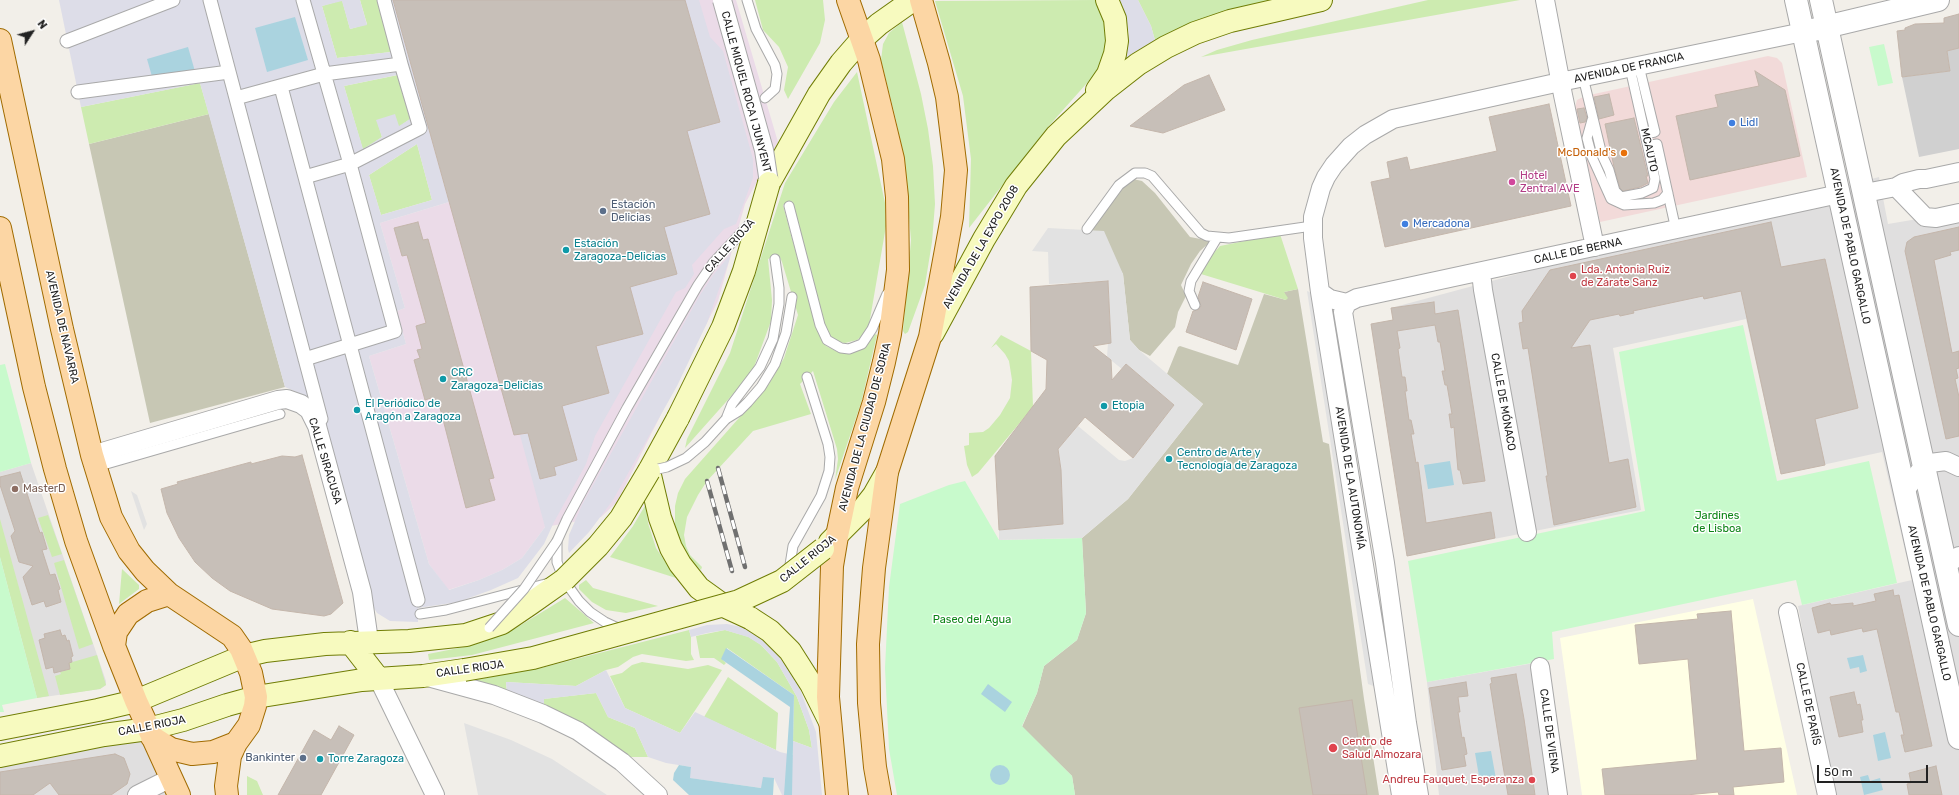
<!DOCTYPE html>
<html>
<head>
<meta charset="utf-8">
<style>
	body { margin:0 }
	#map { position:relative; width:1959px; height:795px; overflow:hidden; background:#f2efe9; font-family:Rubik,sans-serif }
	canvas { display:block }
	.north { position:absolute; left:12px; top:12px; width:40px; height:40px; -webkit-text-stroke:3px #fff; paint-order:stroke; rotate:54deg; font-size:11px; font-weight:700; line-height:16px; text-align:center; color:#222 }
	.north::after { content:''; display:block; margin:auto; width:14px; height:18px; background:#222; clip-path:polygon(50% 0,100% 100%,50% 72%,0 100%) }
	.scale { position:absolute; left:1817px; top:765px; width:111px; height:18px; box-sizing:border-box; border:2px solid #222; border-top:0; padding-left:5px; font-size:12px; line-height:14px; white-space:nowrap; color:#222; -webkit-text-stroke:3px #fff; paint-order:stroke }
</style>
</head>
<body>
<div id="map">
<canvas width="1959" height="795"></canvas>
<div class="north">N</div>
<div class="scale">50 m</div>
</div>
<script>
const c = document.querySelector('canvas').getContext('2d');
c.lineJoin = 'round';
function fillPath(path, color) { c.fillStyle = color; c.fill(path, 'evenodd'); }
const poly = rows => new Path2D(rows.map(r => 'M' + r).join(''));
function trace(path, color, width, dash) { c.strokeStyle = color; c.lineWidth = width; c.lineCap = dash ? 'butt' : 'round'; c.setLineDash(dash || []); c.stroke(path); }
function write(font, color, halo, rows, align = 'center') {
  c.font = font + ' Rubik,sans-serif'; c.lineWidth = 3; c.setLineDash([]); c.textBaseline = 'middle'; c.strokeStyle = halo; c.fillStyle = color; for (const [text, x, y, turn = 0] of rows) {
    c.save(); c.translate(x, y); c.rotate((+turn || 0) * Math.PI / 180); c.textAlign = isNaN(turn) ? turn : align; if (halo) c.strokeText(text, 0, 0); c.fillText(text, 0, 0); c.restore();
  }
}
const residential = poly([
	[1879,177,1888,224,1959,212,1959,795,1833,795,1798,606,1912,580,1882,452,1781,474,1746,319,1613,348,1641,510,1408,556,1371,324,1393,320,1391,308],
	[31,463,106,681,106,685,100,689,37,698,0,557,0,472],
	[1534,663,1554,795,1439,795,1427,682],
	[148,727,182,795,0,795,0,755]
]);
const commercial = poly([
	[1768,56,1777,58,1782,63,1807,177,1600,222,1575,107,1577,100,1585,96]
]);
const industrial = poly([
	[393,0,736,0,778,142,745,204,718,301,617,502,601,517,545,527,522,558,502,570,479,580,448,590,429,564,369,356,406,344,397,311,405,308,380,223,449,202]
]);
const education = poly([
	[1753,599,1797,795,1582,795,1560,638]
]);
const religious = poly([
	[1959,48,1959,149,1919,157,1902,77,1950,71,1947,51]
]);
const construction = poly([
	[209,114,285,387,150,423,89,144],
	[1133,179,1142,181,1155,193,1190,237,1211,241,1200,251,1191,264,1181,285,1186,296,1178,312,1175,327,1150,356,1139,350,1130,340,1123,274,1091,230,1128,181],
	[1298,289,1323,442,1329,444,1364,699,1379,795,1075,795,1072,776,1022,727,1037,693,1044,666,1077,640,1086,613,1082,538,1128,499,1203,404,1167,374,1178,347,1180,346,1238,365,1264,294,1286,300,1284,292]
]);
const grass = poly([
	[342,0,350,29,367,24,360,0,377,0,391,52,337,58,322,6],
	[755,0,823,0,825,20,820,43,788,99,784,90,788,67,779,47,763,30],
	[1095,0,1104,19,1106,41,1104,58,1095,74,1047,128,969,228,971,159,963,96,935,1],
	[1138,0,1276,0,1156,44,1151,26],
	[1428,0,1520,0,1201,57,1217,50,1252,40],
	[902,22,921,94,928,129,933,166,935,204,932,242,925,285,908,332,905,334,903,331,911,240,904,159,896,120,881,60,883,44,889,33],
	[857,72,885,203,886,226,869,325,862,336,857,340,845,343,839,342,829,335,825,328,791,201,783,205,811,309,817,330,826,346,838,352,850,354,866,346,875,334,877,335,861,403,835,480,838,459,837,449,813,371,800,384,811,414,753,431,707,481,698,495,687,517,684,535,686,546,690,555,702,567,701,570,692,562,681,547,675,528,675,506,678,493,685,479,769,384,784,358,798,315,782,262,779,255,768,259,772,300,771,321,754,367,742,384,685,448,687,439,730,353,785,183,834,102],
	[398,75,410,119,399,127,377,120,382,137,363,150,344,86],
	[200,83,209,114,89,144,81,107],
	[417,144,432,200,381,215,369,175],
	[1280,234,1298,289,1284,292,1288,298,1286,300,1201,274,1211,256,1220,246],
	[1001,335,1031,351,1033,407,978,473,972,477,967,465,964,446,969,445,969,433,983,432,989,428,1000,415,1010,398,1012,380,1009,361,1005,354,996,344,991,348],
	[646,504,648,523,656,548,676,578,610,557,633,526],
	[48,515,62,554,52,557,38,518],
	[0,519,49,696,37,698,0,557],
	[64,560,93,644,79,649,54,563],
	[122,569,139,585,139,589,119,604],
	[586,580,593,588,658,606,626,613,606,610,592,602,579,589,579,585],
	[565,598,594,623,472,655,429,660,428,654,469,646,516,628],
	[689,630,691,637,691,654,694,660,686,661,642,654,633,657,618,667,606,670,576,686,506,682,507,693,469,681,541,668],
	[725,630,749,637,761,645,777,662,797,697,809,730,812,748,793,741,794,695,727,648,722,659,726,663,724,665,714,658,700,658,696,636],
	[97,655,106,685,100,689,60,695,55,676,61,674,60,672,70,669,69,663],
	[642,662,688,669,708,665,722,670,680,733,625,708,610,676,622,673,632,665],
	[728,677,778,713,776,750,704,717],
	[596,693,608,717,635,728,648,757,628,757,544,707,543,699],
	[247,776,257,781,263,795,247,795]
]);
const park = poly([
	[1884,44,1893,83,1878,86,1869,47],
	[1743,325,1777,481,1869,461,1897,583,1802,605,1796,580,1552,632,1554,659,1427,682,1408,561,1645,511,1619,352],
	[5,364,31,463,0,472,0,365],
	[965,481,999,540,1082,538,1086,613,1077,640,1044,666,1037,693,1022,726,1072,776,1075,795,897,795,889,749,885,668,889,587,900,504,949,485],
	[0,557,37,698,2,705,4,712,0,712]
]);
const parking = poly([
	[1048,228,1104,231,1123,274,1130,340,1139,350,1203,404,1128,499,1082,538,999,540,999,530,1063,524,1060,462,1058,449,1078,426,1119,460,1125,461,1133,458,1174,405,1126,364,1122,369,1107,357,1108,343,1111,342,1108,281,1049,284,1048,252,1032,251],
	[1307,291,1316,295,1379,688,1368,684],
	[131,491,137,495,147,524,144,530],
	[464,723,511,740,552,759,607,795,478,795]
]);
const plaza = poly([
	[59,0,360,0,367,25,350,29,342,1,322,6,337,58,391,52,377,0,393,0,449,202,380,223,405,308,397,311,406,344,369,356,429,564,449,590,479,580,502,570,522,558,545,527,520,435,528,433,541,479,556,475,554,467,577,460,560,399,568,396,570,404,609,393,594,338,601,337,604,344,643,334,628,279,661,219,671,225,710,214,687,131,720,122,685,0,699,0,710,37,723,51,753,159,753,178,736,224,724,229,692,265,694,274,685,288,676,292,595,436,586,464,554,522,544,544,518,578,491,590,458,602,418,608,418,622,390,621,377,613,372,605,310,400,303,395,285,387,200,83,81,107],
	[397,75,410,119,399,126,395,114,376,120,382,137,363,149,344,86],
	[417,144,432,200,381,215,369,175],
	[1120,0,1138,0,1151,26,1156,44,1123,67,1129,33,1126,19],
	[729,256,730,258,707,323,677,386,613,500,589,532,569,553,568,549,569,535,582,505,700,295,714,274],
	[727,624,741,627,761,637,776,652,798,684,816,732,822,795,782,795,774,778,761,788,689,778,691,767,666,763,648,757,635,728,608,717,596,693,544,699,544,707,507,693,506,682,576,686,606,670,625,708,680,733,695,712,780,752,793,755,793,741,812,748,809,730,797,697,777,662,761,645,748,637,725,630,707,633,691,637,689,630,707,625]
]);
const water = poly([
	[295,17,308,60,267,72,255,28],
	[188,47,196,75,153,80,147,59],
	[1450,461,1454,485,1428,489,1424,465],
	[726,648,794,695,792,795,784,795,790,707,721,659],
	[1863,655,1867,671,1860,673,1859,667,1850,669,1847,658],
	[988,684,1012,702,1005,712,981,694],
	[1885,732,1891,758,1878,761,1873,735],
	[1491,751,1496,779,1480,782,1475,753],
	'990 775a10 10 0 1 1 20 0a10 10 0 1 1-20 0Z',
	[679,765,691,767,690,778,761,788,763,777,774,778,773,795,689,795,673,780,674,773],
	[1868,775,1870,781,1880,778,1883,790,1864,795,1860,777]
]);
const building = poly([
	[393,0,685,0,720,122,687,131,710,214,664,227,677,274,630,287,643,334,596,346,609,393,562,406,577,460,554,467,556,475,540,479,528,433,514,435,393,0],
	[1959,14,1959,48,1947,51,1950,71,1902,77,1897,31,1905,30,1905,28,1915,24,1944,23,1944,18,1959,14],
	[1755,71,1785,90,1800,156,1690,180,1676,116,1718,107,1715,95,1759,86,1755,71],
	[1209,75,1225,110,1163,133,1130,126,1184,85,1209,75],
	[1609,94,1614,115,1599,119,1594,97,1609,94],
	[1549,104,1571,206,1385,247,1371,182,1390,178,1387,162,1407,157,1410,170,1497,151,1489,117,1549,104],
	[1584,108,1587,118,1585,122,1580,123,1577,109,1584,108],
	[1634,118,1648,176,1646,176,1648,183,1640,187,1623,191,1620,188,1614,167,1605,124,1634,118],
	[418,222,423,240,428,239,494,478,489,479,495,500,466,508,439,404,433,406,431,398,425,400,414,360,420,358,417,350,422,349,416,326,426,323,407,255,402,256,394,228,418,222],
	[1771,222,1781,267,1825,259,1858,408,1815,419,1825,465,1781,474,1741,291,1704,299,1703,296,1633,311,1634,313,1620,316,1619,314,1590,320,1571,348,1590,345,1609,463,1628,459,1636,507,1554,525,1546,476,1548,476,1528,348,1523,349,1519,323,1523,322,1522,311,1550,270,1771,222],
	[1959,227,1959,250,1950,252,1951,255,1934,260,1952,353,1959,351,1959,368,1956,369,1958,378,1955,379,1959,397,1959,436,1946,439,1905,251,1907,242,1914,237,1959,227],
	[1108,281,1111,343,1093,346,1111,360,1112,380,1126,364,1174,405,1133,458,1085,417,1058,449,1061,470,1063,524,999,530,995,456,1046,389,1047,360,1031,351,1030,287,1108,281],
	[1203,282,1252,299,1236,350,1186,332,1193,311,1198,310,1201,306,1198,297,1203,282],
	[1434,302,1435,314,1458,310,1485,481,1463,484,1460,470,1458,470,1454,427,1451,428,1449,414,1452,414,1447,385,1445,385,1442,371,1445,371,1440,342,1438,342,1435,325,1397,331,1400,348,1398,349,1402,377,1405,377,1407,391,1405,391,1409,420,1411,420,1414,434,1411,434,1416,463,1418,462,1426,523,1491,512,1495,538,1407,556,1371,324,1393,320,1391,308,1434,302],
	[302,455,343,603,331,614,324,616,272,609,230,591,212,578,195,562,179,538,167,513,161,489,178,484,177,482,251,462,251,464,282,456,295,457,302,455],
	[20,472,40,533,42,532,47,549,42,550,50,575,55,574,60,589,58,590,61,602,46,607,44,601,32,605,23,577,33,566,19,562,11,536,15,531,0,485,0,477,20,472],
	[1893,590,1894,596,1899,595,1932,746,1905,752,1901,735,1904,735,1899,712,1896,712,1877,629,1863,632,1862,628,1831,635,1830,630,1818,633,1812,608,1830,603,1831,605,1853,603,1853,606,1876,601,1874,594,1893,590],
	[1731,611,1744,751,1781,748,1784,782,1733,787,1734,795,1719,795,1718,792,1686,795,1605,795,1602,769,1697,760,1688,659,1639,664,1635,625,1698,619,1697,614,1731,611],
	[60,630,62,636,65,635,67,641,69,640,73,656,71,657,72,662,69,663,70,669,54,673,53,667,46,669,39,640,45,638,44,634,60,630],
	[1516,674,1524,719,1535,795,1508,795,1503,766,1490,684,1492,683,1491,678,1516,674],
	[1466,682,1468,696,1458,697,1460,712,1458,712,1462,738,1464,737,1467,754,1464,755,1466,766,1442,770,1429,688,1466,682],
	[1854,692,1857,705,1860,704,1863,720,1861,720,1863,732,1839,737,1830,697,1854,692],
	[1352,700,1367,795,1313,795,1299,708,1352,700],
	[339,726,354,735,321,795,278,795,314,730,331,740,339,726],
	[115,754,124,758,130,774,127,784,111,795,59,795,50,783,33,795,0,795,0,772,115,754],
	[1936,766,1942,795,1909,795,1907,784,1911,783,1909,773,1936,766]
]);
const service = poly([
	[747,0,756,29,775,65,777,74,775,89,765,98],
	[1639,66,1655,132,1650,133],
	[1583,77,1602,155,1609,170,1615,191,1621,197,1642,193,1653,188,1655,179,1630,68],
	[1592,120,1587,138,1592,157,1611,199,1624,205,1654,203,1662,200,1668,193],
	[1652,145,1657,144,1676,230],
	[789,206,820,325,827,340,841,348,849,349,862,344,872,329,887,294],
	[1087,229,1119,185,1135,173,1145,173,1152,176,1201,233,1207,236,1229,238,1312,226],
	[1195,305,1189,291,1191,281,1217,238],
	[726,419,732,404,760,367,773,339,779,304,779,288,775,259],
	[726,419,739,411,748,402,761,387,775,364,786,333,792,297],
	[96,467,280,414],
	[557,541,557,562,564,580,579,601,590,612,605,622,620,629],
	[789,571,793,546,821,496,829,471,830,457,828,444,807,377],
	[420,614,446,610,549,583]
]);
const pedestrian = poly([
	[210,0,321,419],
	[303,0,350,164,395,331,305,359],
	[67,41,173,0],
	[281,87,418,600],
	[78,92,229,72],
	[236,98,324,74,401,64,384,0],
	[305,177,350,164,420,128,401,64]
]);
const minor = poly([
	[1545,0,1563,95,1595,247],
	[1896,187,1925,217,1936,218,1959,213],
	[1865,193,1896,187,1903,183,1919,179,1926,179,1959,172],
	[1481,272,1483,290,1527,532],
	[1320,292,1330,299,1347,303,1357,298,1839,194],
	[1347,303,1343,312,1385,563,1407,723,1419,795],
	[92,455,278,400,287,399,301,404,309,410,317,426,362,592,369,641],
	[1904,492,1919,472,1930,463,1946,461,1959,467],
	[1946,565,1959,556],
	[1788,612,1827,795],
	[1540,667,1558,795],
	[428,677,494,695,543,714,578,731,622,762,658,795],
	[378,678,435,795],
	[137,795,171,778],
	[1401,795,1320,292,1313,238,1313,217,1321,188,1326,177,1334,165,1351,146,1365,135,1393,119,1560,82,1803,32]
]);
const tertiary = poly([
	[1796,0,1959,738],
	[1821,0,1959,625],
	[1813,30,1938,0]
]);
const secondary = poly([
	[1097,90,1108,74,1115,54,1117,41,1115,19,1107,0],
	[769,183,819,94,841,63,861,40,879,24,913,0],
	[933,333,984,239,1016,186,1056,136,1106,89,1138,64,1166,47,1195,33,1230,21,1321,0],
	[678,418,649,471,660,518,671,548,680,564,699,588,724,606],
	[830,542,863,509,874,495,887,472],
	[750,618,770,631,790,651,811,684,830,722],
	[350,642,378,678],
	[0,729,98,710,136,701,244,656,265,651,325,644,409,641,466,635,502,623,530,604,564,580],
	[0,756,104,735,148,729,183,720,227,705,256,697,362,680,423,676,464,670]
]);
const primary = poly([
	[0,40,62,329,92,455,111,517,129,551,145,571,169,594,232,636,241,649,251,673,256,697,255,706,249,725,236,743,230,756,226,786,227,795],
	[0,228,34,387,55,469,76,541,114,646,136,701,179,795],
	[114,646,116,632,128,614,147,601,169,594],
	[152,737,171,749,192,754,213,752,236,743],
	[837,795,828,697,832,566,837,536,847,488,874,402,884,362,890,334,898,270,897,197,893,159,869,60,848,0],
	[880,795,875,767,869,703,868,644,874,568,887,472,930,337,952,217,956,170,947,97,939,63,921,0]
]);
const rail = poly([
	[718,468,745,567],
	[707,481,732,571]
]);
const serviceBridge = poly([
	[649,471,667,467,686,458,705,442,726,419],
	[489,628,524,589,557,541,567,519,627,408,698,285,713,263,754,219]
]);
const minorBridge = poly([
	[722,0,764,150,769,183]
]);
const secondaryBridge = poly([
	[678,418,723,327,744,271,769,183],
	[564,580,598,546,621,518,649,471],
	[724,606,750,618],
	[464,670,533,658,739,601,782,581,823,549]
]);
const markers = [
	[1732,123,4,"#3f7fe0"],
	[1624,153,4,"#e8710a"],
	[1512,182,4,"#d1479c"],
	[603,211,4,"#5c6f8a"],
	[1405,224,4,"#3f7fe0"],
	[566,250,4,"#0f9aa8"],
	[1573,276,4,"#e0444e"],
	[443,379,4,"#0f9aa8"],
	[1104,406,4,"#0f9aa8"],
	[357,410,4,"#0f9aa8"],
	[1169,459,4,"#0f9aa8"],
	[15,489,4,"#8d6e63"],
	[1333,748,5,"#e0444e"],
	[303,758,4,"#5c6f8a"],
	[320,759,4,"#0f9aa8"],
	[1532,780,4,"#e0444e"]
];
const streetNames = [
	["AVENIDA DE FRANCIA",1629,68,-12],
	["CALLE MIQUEL ROCA I JUNYENT",746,92,75],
	["MCAUTO",1649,150,77],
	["CALLE RIOJA",730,246,-48],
	["AVENIDA DE PABLO GARGALLO",1850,246,78],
	["AVENIDA DE LA EXPO 2008",981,247,-60],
	["CALLE DE BERNA",1578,251,-12],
	["AVENIDA DE NAVARRA",62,327,77],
	["CALLE DE MÓNACO",1503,402,80],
	["AVENIDA DE LA CIUDAD DE SORIA",865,427,-75],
	["CALLE SIRACUSA",325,461,73],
	["AVENIDA DE LA AUTONOMÍA",1350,478,81],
	["CALLE RIOJA",808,559,-39],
	["AVENIDA DE PABLO GARGALLO",1929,603,77],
	["CALLE RIOJA",470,669,-8],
	["CALLE DE PARÍS",1808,704,78],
	["CALLE RIOJA",152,726,-11],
	["CALLE DE VIENA",1549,731,82]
];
const shopNames = [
	["Lidl",1740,123],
	["Mercadona",1413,224]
];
const foodNames = [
	["McDonald's",1616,153]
];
const hotelNames = [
	["Hotel",1520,176],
	["Zentral AVE",1520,189]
];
const serviceNames = [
	["Estación",611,205],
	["Delicias",611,218],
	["Bankinter",295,758,"right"]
];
const cultureNames = [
	["Estación",574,244],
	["Zaragoza-Delicias",574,257],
	["CRC",451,373],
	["Zaragoza-Delicias",451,386],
	["El Periódico de",365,404],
	["Aragón a Zaragoza",365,417],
	["Etopia",1112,406],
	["Centro de Arte y",1177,453],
	["Tecnología de Zaragoza",1177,466],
	["Torre Zaragoza",328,759]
];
const healthNames = [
	["Lda. Antonia Ruiz",1581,270],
	["de Zárate Sanz",1581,283],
	["Centro de",1342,742],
	["Salud Almozara",1342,755],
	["Andreu Fauquet, Esperanza",1524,780,"right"]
];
const educationNames = [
	["MasterD",23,489]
];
const parkNames = [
	["Jardines",1717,516],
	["de Lisboa",1717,529],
	["Paseo del Agua",972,620]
];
fillPath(residential, '#e0dfdf');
fillPath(commercial, '#f2dad9');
fillPath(industrial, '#ebdbe8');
fillPath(education, '#ffffe5');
fillPath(religious, '#d0d0d0');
fillPath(construction, '#c7c7b4');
fillPath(grass, '#cdebb0');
fillPath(park, '#c8facc');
fillPath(parking, '#e2e2e2');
fillPath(plaza, '#dddde8');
fillPath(water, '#aad3df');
fillPath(building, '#c7bfb8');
trace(building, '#c4b6ab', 1);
trace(service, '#a9a9a9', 11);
trace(pedestrian, '#a9a9a9', 15);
trace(minor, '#a9a9a9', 20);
trace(tertiary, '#a9a9a9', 24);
trace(secondary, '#707d05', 24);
trace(primary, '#a06b00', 24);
trace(service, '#fff', 9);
trace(pedestrian, '#fff', 13);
trace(minor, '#fff', 18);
trace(tertiary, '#fff', 22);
trace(secondary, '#f7fabf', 22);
trace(primary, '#fcd6a4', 22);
trace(rail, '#707070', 4.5);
trace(rail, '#fff', 3, [9]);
trace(serviceBridge, '#a9a9a9', 11, []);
trace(minorBridge, '#a9a9a9', 20, []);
trace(secondaryBridge, '#707d05', 24, []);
trace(serviceBridge, '#fff', 9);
trace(minorBridge, '#fff', 18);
trace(secondaryBridge, '#f7fabf', 22);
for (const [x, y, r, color] of markers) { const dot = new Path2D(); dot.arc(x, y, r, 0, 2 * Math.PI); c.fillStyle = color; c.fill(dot); trace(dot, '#fff', 1.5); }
write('11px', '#222', '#fff', streetNames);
write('11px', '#366cbe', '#fff', shopNames, 'left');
write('11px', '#c56008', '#fff', foodNames, 'right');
write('11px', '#b23c85', '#fff', hotelNames, 'left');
write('11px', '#4e5e75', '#fff', serviceNames, 'left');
write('11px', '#0d838f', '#fff', cultureNames, 'left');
write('11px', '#be3a42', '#fff', healthNames, 'left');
write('11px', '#785e54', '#fff', educationNames, 'left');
write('11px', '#0c8416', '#fff', parkNames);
</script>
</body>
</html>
